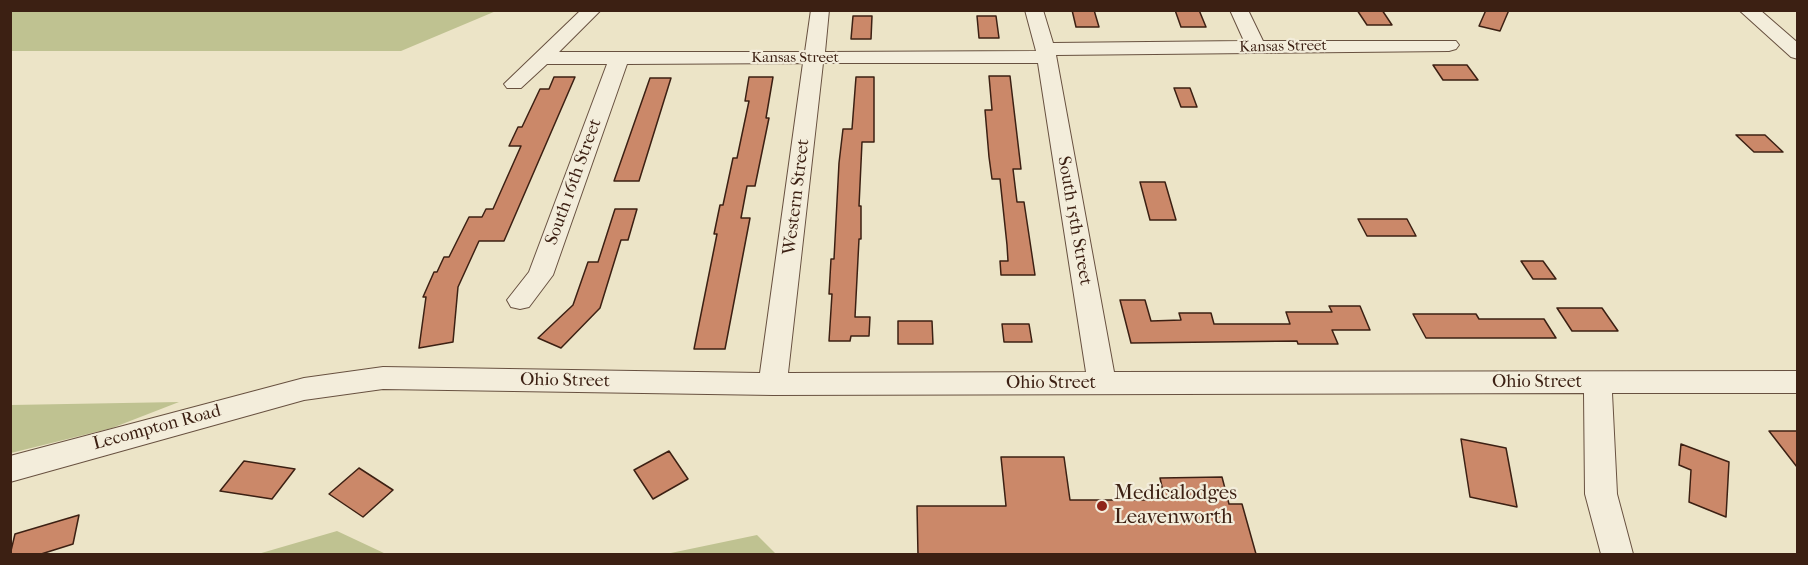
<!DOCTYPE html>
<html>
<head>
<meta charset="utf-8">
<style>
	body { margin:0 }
	#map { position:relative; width:1808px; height:565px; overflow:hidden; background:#ece4c7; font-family:"IM FELL French Canon",serif }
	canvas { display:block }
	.frame { position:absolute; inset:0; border:12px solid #3c2013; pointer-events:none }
</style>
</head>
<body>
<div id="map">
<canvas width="1808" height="565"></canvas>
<div class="frame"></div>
</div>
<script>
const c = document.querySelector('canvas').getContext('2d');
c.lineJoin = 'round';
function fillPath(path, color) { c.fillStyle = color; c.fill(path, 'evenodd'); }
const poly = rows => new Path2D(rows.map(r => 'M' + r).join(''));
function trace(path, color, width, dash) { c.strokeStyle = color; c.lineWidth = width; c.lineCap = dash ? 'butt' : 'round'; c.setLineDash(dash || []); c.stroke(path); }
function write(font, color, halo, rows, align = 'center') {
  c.font = font + ' "IM FELL French Canon",serif'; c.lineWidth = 4.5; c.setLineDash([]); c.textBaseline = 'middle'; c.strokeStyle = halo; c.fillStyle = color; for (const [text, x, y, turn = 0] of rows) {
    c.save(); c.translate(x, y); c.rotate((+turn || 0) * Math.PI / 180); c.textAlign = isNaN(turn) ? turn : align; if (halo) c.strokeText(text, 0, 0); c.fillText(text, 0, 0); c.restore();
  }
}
const green = poly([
	[10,11,11,10,496,11,401,51,11,51],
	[179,402,112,428,11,453,11,405],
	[337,531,386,554,258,554],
	[757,535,776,554,666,554]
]);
const building = poly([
	[1072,10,1094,10,1099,27,1076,27,1072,10],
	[1175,10,1199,10,1206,27,1181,27,1175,10],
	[1357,10,1382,10,1392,25,1367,25,1357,10],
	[1486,10,1509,10,1500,31,1479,26,1486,10],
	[853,16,872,16,871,39,851,39,853,16],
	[977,16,996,16,999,38,979,38,977,16],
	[1433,65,1467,65,1478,80,1443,80,1433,65],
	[989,76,1010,76,1021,169,1013,169,1017,202,1024,202,1035,275,1001,275,1000,261,1008,261,1007,245,1000,179,992,179,989,157,985,110,992,110,989,76],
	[554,77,575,77,504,241,479,241,458,287,453,342,419,348,426,297,423,297,434,272,437,272,444,257,449,257,469,217,482,217,486,209,493,209,521,146,509,146,518,127,522,127,540,89,549,89,554,77],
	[749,77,773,77,766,118,769,118,755,186,747,186,741,218,750,218,725,349,694,349,717,234,714,234,720,205,723,205,733,158,737,158,749,101,745,101,749,77],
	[856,77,874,77,874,142,862,142,859,206,861,206,861,239,859,239,855,317,870,317,869,336,851,336,850,341,829,341,832,294,829,294,831,259,834,259,839,163,843,129,852,129,856,77],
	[650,78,671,78,639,181,614,181,650,78],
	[1174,88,1190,88,1197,107,1181,107,1174,88],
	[1736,135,1765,135,1783,152,1754,152,1736,135],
	[1140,182,1165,182,1176,220,1150,220,1140,182],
	[615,209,637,209,628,240,621,240,600,308,561,348,538,338,573,305,588,262,598,262,615,209],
	[1358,219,1407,219,1416,236,1367,236,1358,219],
	[1521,261,1543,261,1556,279,1533,279,1521,261],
	[1120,300,1145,300,1151,321,1181,320,1179,313,1211,313,1214,324,1290,324,1286,312,1332,312,1329,306,1360,306,1370,330,1332,330,1338,344,1298,344,1297,341,1131,343,1120,300],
	[1557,308,1602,308,1618,331,1572,331,1557,308],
	[1413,314,1476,314,1479,319,1544,319,1556,338,1426,338,1413,314],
	[898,321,932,321,933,344,898,344,898,321],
	[1002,324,1029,324,1032,342,1004,342,1002,324],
	[1769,431,1797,431,1797,467,1769,431],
	[1461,439,1506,448,1517,507,1470,497,1461,439],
	[1681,444,1729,462,1726,517,1689,502,1691,470,1679,465,1681,444],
	[669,451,688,479,653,499,634,470,669,451],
	[1001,457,1064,457,1070,500,1165,500,1160,478,1222,477,1229,504,1242,504,1256,554,918,555,917,506,1006,506,1001,457],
	[244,461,295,469,272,499,220,491,244,461],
	[359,468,393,490,363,517,329,494,359,468],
	[79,515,73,544,38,555,10,555,15,534,79,515]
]);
const minor = poly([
	[581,10,601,10,559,52,805,52,811,10,829,10,825,52,1036,51,1025,10,1043,10,1053,43,1244,41,1230,10,1248,10,1263,41,1456,41,1459,45,1456,49,1449,51,1056,55,1114,372,1798,371,1798,393,1612,393,1617,494,1633,554,1601,554,1585,494,1584,393,773,395,383,389,304,400,10,482,10,456,304,378,383,367,760,373,803,63,627,64,553,275,529,307,520,309,511,307,507,300,529,272,607,64,547,64,521,88,507,88,504,84,581,10],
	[823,63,1038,63,1086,372,788,373,823,63],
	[1739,10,1760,10,1798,43,1798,59,1791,57,1739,10]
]);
const markers = [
	[1102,506,6,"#8f2418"]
];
const farStreetnames = [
	["Kansas Street",1283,47,-1],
	["Kansas Street",795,58]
];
const streetNames = [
	["South 16th Street",574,182,-70],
	["Western Street",797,197,-83],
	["South 15th Street",1074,221,80],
	["Ohio Street",565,381,1],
	["Ohio Street",1537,383],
	["Ohio Street",1051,384],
	["Lecompton Road",157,428,-15]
];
const nearPoinames = [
	["Medicalodges",1114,494],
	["Leavenworth",1114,518]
];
fillPath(green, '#bfc291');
fillPath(building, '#cb8869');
trace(building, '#3c2013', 1.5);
trace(minor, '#685140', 2);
fillPath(minor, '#f3eddb');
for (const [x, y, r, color] of markers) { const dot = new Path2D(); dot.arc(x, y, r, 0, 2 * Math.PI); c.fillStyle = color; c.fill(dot); trace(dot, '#f3eddb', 2); }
write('15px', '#3c2013', '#f3eddb', farStreetnames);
write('18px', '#3c2013', '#f3eddb', streetNames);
write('21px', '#3c2013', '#f3eddb', nearPoinames, 'left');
</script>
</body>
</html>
